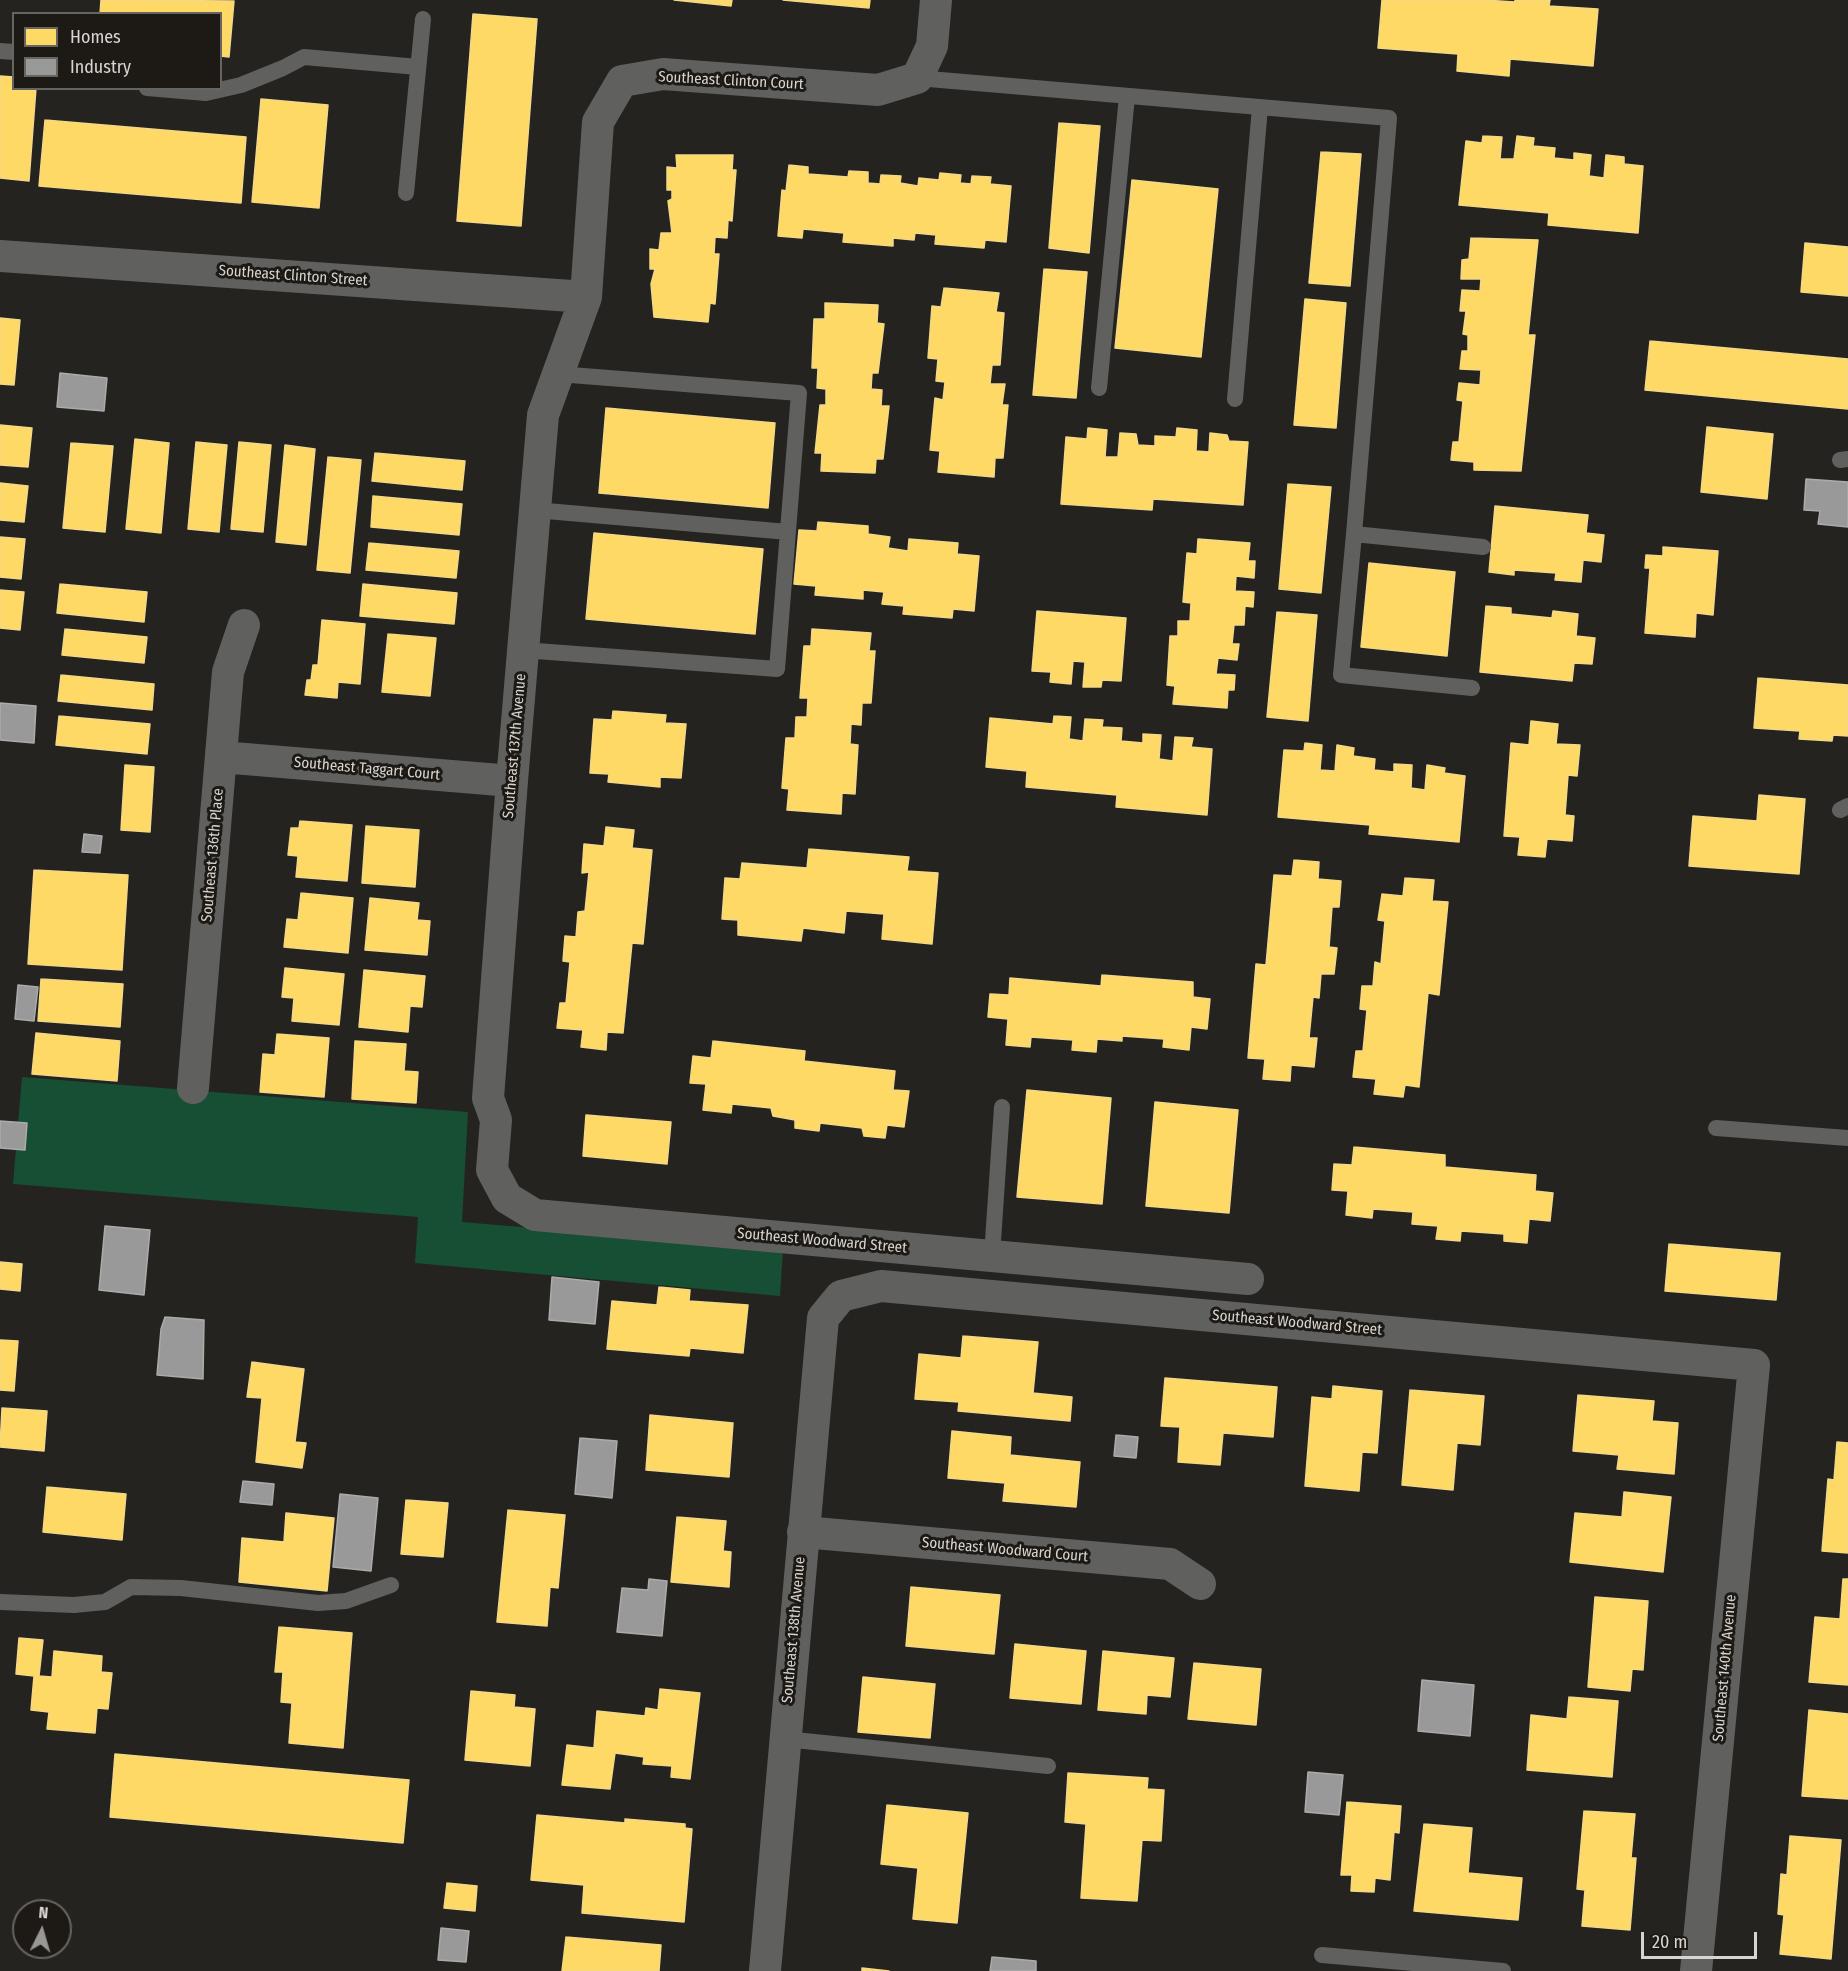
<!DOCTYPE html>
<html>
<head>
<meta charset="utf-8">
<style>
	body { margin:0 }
	#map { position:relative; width:1848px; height:1971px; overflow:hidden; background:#242320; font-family:"Fira Sans Condensed",sans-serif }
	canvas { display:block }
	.legend { position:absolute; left:12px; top:12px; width:210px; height:78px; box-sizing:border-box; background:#1d1a15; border:2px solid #676561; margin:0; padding:8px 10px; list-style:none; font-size:18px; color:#d7d5d2 }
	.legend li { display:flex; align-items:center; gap:12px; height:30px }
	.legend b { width:30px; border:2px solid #676561 }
	.north { position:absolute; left:12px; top:1899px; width:60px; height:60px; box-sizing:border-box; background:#1d1a15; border:2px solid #676561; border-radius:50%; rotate:5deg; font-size:16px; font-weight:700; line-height:24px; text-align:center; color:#d7d5d2 }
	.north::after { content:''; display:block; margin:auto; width:21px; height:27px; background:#989794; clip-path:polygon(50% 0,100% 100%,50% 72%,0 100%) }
	.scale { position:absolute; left:1641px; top:1932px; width:116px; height:27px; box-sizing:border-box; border:3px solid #d7d5d2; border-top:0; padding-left:8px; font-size:18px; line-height:21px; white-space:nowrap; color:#d7d5d2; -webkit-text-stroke:4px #1d1a15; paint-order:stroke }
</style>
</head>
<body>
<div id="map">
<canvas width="1848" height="1971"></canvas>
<ul class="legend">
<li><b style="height:16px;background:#ffd966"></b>Homes</li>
<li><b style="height:16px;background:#999"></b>Industry</li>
</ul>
<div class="north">N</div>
<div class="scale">20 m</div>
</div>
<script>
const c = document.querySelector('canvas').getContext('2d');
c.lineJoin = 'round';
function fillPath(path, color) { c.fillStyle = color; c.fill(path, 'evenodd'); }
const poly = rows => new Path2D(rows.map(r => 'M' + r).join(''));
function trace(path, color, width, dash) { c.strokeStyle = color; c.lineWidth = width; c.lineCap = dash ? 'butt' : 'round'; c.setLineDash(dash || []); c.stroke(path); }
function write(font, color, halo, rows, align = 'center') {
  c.font = font + ' "Fira Sans Condensed",sans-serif'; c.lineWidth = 6; c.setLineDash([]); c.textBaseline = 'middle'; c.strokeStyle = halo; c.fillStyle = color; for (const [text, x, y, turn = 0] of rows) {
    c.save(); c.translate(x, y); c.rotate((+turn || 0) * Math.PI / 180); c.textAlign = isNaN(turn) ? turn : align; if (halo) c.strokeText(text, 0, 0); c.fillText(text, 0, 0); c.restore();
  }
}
const green = poly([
	[22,1077,468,1112,462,1222,783,1249,780,1296,415,1263,418,1217,13,1184]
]);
const homes = poly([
	[101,0,234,1,229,57,220,56,220,14,100,14,101,0],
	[674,0,732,0,731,6,674,0],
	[783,0,870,0,869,8,783,0],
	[1382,0,1484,0,1515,2,1515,0,1550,0,1549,6,1598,9,1593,66,1510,59,1509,76,1457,71,1458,54,1378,48,1382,0],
	[473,14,537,19,521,226,457,221,473,14],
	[0,76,14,77,14,88,36,88,29,181,0,178,0,76],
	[261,99,328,105,319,208,252,202,261,99],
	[45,120,246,137,241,203,39,186,45,120],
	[1059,123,1100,126,1089,253,1049,248,1059,123],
	[1483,136,1502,137,1500,159,1514,159,1517,136,1534,138,1533,146,1555,148,1554,158,1574,160,1574,153,1591,155,1589,176,1604,178,1606,155,1624,157,1624,164,1643,166,1638,233,1548,225,1549,213,1459,205,1466,141,1482,143,1483,136],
	[1321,152,1361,154,1350,286,1309,283,1321,152],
	[676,155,733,155,732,170,736,170,732,221,728,220,727,238,715,237,714,254,719,254,715,304,710,303,708,322,654,317,651,284,655,269,650,269,650,249,659,250,661,233,672,233,668,201,672,199,672,190,667,190,667,167,677,168,676,155],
	[789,165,808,167,808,174,848,177,849,171,868,172,868,183,880,184,881,175,901,176,900,183,918,186,919,178,939,180,940,173,961,175,960,183,971,184,972,176,991,177,990,184,1011,186,1006,242,985,240,984,248,935,244,936,235,915,233,914,240,893,238,893,246,843,242,844,233,803,229,802,238,778,236,782,190,786,191,789,165],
	[1132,180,1218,189,1201,357,1115,348,1132,180],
	[1471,238,1538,240,1528,335,1535,335,1521,471,1474,470,1474,462,1451,460,1453,442,1459,442,1463,401,1457,400,1459,383,1480,385,1481,370,1460,369,1462,351,1468,351,1468,335,1463,334,1466,311,1460,311,1462,290,1480,291,1481,279,1461,279,1462,260,1469,259,1471,238],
	[1805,243,1848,247,1848,296,1801,292,1805,243],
	[1044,269,1087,272,1076,398,1033,395,1044,269],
	[944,288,999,293,996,312,1004,313,1000,365,992,365,990,384,1005,384,1002,405,1008,405,1003,458,995,458,994,477,938,472,940,451,930,450,935,398,943,400,945,382,936,381,938,359,928,358,932,306,941,307,944,288],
	[1305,299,1346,303,1336,428,1294,425,1305,299],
	[825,303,878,305,877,323,884,324,878,373,872,373,871,389,882,390,881,406,889,406,883,459,876,459,875,473,821,471,822,453,815,453,820,405,826,405,826,389,817,388,818,368,812,368,814,319,825,319,825,303],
	[0,318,20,320,14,385,0,384,0,318],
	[1650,341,1848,359,1848,409,1645,390,1650,341],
	[606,408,775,423,768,508,599,493,606,408],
	[0,425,32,428,28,467,0,465,0,425],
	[1707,427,1773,434,1767,499,1701,492,1707,427],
	[1088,428,1107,430,1105,457,1118,457,1120,433,1136,434,1138,445,1155,446,1155,436,1176,437,1177,428,1197,430,1196,451,1209,452,1210,433,1227,435,1229,441,1248,442,1243,505,1153,499,1152,510,1061,504,1066,437,1087,439,1088,428],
	[135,439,169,443,161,533,126,529,135,439],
	[196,442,227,445,219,532,188,529,196,442],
	[239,442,271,445,263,532,231,529,239,442],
	[71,443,113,446,105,532,63,528,71,443],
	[285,445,315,449,306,545,276,542,285,445],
	[375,453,465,461,462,490,372,481,375,453],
	[328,457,361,460,350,573,317,570,328,457],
	[0,483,28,486,24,522,0,520,0,483],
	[1288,484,1331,487,1321,593,1279,589,1288,484],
	[373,496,462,504,459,535,371,527,373,496],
	[1495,506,1588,515,1586,533,1604,535,1601,562,1583,560,1581,582,1555,580,1556,573,1514,570,1514,575,1489,572,1495,506],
	[818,522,868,526,868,534,890,537,888,548,908,551,909,539,958,543,957,554,979,556,974,611,953,609,952,618,903,614,904,606,882,604,884,592,863,590,863,599,815,595,816,586,794,584,799,530,817,531,818,522],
	[594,533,763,549,755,634,586,619,594,533],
	[0,537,25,539,21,579,0,577,0,537],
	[1198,539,1250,543,1248,561,1255,561,1254,578,1236,576,1235,591,1254,592,1253,607,1245,606,1244,625,1234,625,1232,644,1239,644,1237,660,1218,658,1216,674,1235,675,1234,690,1228,690,1227,708,1173,704,1175,686,1167,685,1170,636,1178,636,1178,621,1190,621,1191,603,1183,602,1187,553,1197,554,1198,539],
	[369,543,459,551,456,578,366,570,369,543],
	[1663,547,1718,551,1713,615,1696,613,1695,637,1645,633,1650,568,1645,568,1646,555,1663,556,1663,547],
	[1369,563,1455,572,1447,656,1361,647,1369,563],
	[60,584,147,592,144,622,57,613,60,584],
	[363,584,457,593,454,624,360,616,363,584],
	[0,590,24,592,20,630,0,628,0,590],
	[1486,606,1511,608,1511,614,1552,618,1553,611,1578,614,1576,636,1595,638,1592,664,1574,663,1572,681,1480,672,1486,606],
	[1037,611,1126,618,1121,681,1102,680,1101,687,1083,687,1085,662,1073,661,1071,684,1050,682,1051,672,1032,671,1037,611],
	[1277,612,1317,615,1308,721,1267,717,1277,612],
	[322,620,365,624,360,684,338,682,337,698,305,695,307,680,311,680,313,665,318,665,322,620],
	[65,629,147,637,144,663,62,655,65,629],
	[812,629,871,633,869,651,875,651,871,703,862,703,861,725,851,724,850,744,858,745,855,794,842,793,841,814,787,810,789,789,782,788,786,738,795,738,796,717,807,717,808,698,800,698,804,646,811,646,812,629],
	[388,634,436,638,430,696,382,692,388,634],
	[61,675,154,684,152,710,58,701,61,675],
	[1758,678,1848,685,1848,736,1833,735,1832,741,1799,739,1800,731,1754,728,1758,678],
	[613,711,666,715,665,723,686,724,681,778,660,777,660,787,608,782,609,774,590,773,594,719,612,720,613,711],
	[59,716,150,724,147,754,56,745,59,716],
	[1054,716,1071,717,1069,739,1083,741,1085,719,1103,720,1102,727,1122,728,1121,741,1143,743,1143,734,1161,735,1159,759,1173,761,1175,737,1193,738,1191,747,1212,749,1207,815,1116,807,1117,795,1026,787,1027,771,986,767,990,718,1053,724,1054,716],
	[1531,721,1558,724,1556,744,1580,745,1577,776,1568,775,1565,815,1574,816,1572,841,1547,839,1545,857,1518,855,1520,837,1504,836,1511,743,1529,745,1531,721],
	[1305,743,1322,745,1320,770,1335,771,1337,745,1354,748,1353,756,1375,759,1374,770,1394,772,1394,764,1412,765,1411,788,1425,790,1427,765,1445,768,1444,773,1465,776,1459,842,1369,834,1370,825,1278,817,1284,750,1304,751,1305,743],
	[125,765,154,767,150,832,121,830,125,765],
	[1759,795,1805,799,1799,874,1689,866,1693,816,1757,821,1759,795],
	[300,821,352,825,347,881,296,877,298,856,288,855,291,828,299,828,300,821],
	[366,826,419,830,415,887,362,883,366,826],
	[606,827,634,830,632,848,652,850,643,944,632,943,623,1033,607,1032,606,1050,581,1047,583,1030,557,1028,560,1003,566,1003,570,962,563,961,565,936,576,937,578,912,585,911,589,872,582,873,584,844,604,846,606,827],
	[809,849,909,857,907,871,938,873,932,944,882,939,884,914,846,911,844,933,803,928,801,941,738,935,738,920,722,919,725,878,740,879,742,863,807,868,809,849],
	[1294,860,1319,862,1318,879,1341,881,1339,907,1332,907,1329,947,1337,948,1334,974,1321,974,1319,998,1313,997,1309,1038,1317,1038,1314,1067,1291,1065,1290,1081,1263,1079,1265,1059,1248,1058,1256,964,1266,965,1274,875,1292,876,1294,860],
	[34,870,128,875,122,970,28,964,34,870],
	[1405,878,1434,880,1432,901,1448,902,1439,995,1428,993,1419,1087,1405,1085,1403,1097,1374,1094,1376,1079,1353,1077,1356,1051,1363,1051,1367,1010,1360,1009,1362,986,1373,986,1375,962,1381,964,1385,921,1378,920,1382,894,1403,896,1405,878],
	[301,893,353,898,348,953,284,947,287,919,298,920,301,893],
	[370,898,419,903,417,920,430,921,427,955,365,950,370,898],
	[285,968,344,974,339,1025,292,1021,294,998,282,997,285,968],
	[364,970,425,976,422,1007,410,1006,408,1032,359,1027,364,970],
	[1102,975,1193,982,1193,997,1210,999,1207,1029,1191,1027,1189,1050,1163,1047,1164,1039,1122,1036,1122,1041,1097,1039,1096,1052,1072,1050,1073,1040,1031,1037,1030,1047,1006,1045,1008,1019,988,1017,990,994,1009,995,1010,978,1101,986,1102,975],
	[41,979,123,984,120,1027,38,1021,41,979],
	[36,1033,120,1041,117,1081,32,1074,36,1033],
	[277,1034,329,1038,324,1097,260,1092,263,1054,275,1055,277,1034],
	[355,1041,406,1044,404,1071,418,1072,416,1103,352,1099,355,1041],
	[713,1041,805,1051,804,1061,895,1071,893,1090,909,1091,904,1127,887,1125,885,1138,864,1136,862,1128,820,1123,819,1131,795,1128,795,1120,773,1116,771,1108,732,1104,731,1113,703,1110,706,1084,690,1083,693,1056,711,1058,713,1041],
	[1027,1090,1111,1098,1102,1204,1017,1197,1027,1090],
	[1155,1102,1238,1110,1229,1213,1146,1206,1155,1102],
	[586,1115,671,1122,667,1164,583,1156,586,1115],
	[1354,1147,1445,1155,1445,1167,1536,1175,1535,1191,1553,1193,1550,1221,1529,1219,1527,1243,1504,1241,1504,1234,1461,1231,1460,1241,1436,1239,1438,1226,1412,1224,1413,1212,1373,1209,1372,1218,1346,1215,1348,1191,1332,1190,1334,1164,1352,1165,1354,1147],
	[1669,1244,1780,1253,1776,1300,1665,1291,1669,1244],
	[0,1262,22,1264,20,1291,0,1289,0,1262],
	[659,1287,690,1290,689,1301,748,1305,743,1353,690,1348,689,1356,607,1349,612,1301,657,1305,659,1287],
	[963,1336,1038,1342,1033,1393,1072,1397,1070,1421,958,1411,959,1402,915,1399,919,1354,961,1358,963,1336],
	[0,1340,18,1341,14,1391,0,1390,0,1340],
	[252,1362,304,1369,295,1442,306,1443,302,1468,256,1462,262,1398,247,1397,252,1362],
	[1165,1378,1277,1387,1273,1437,1223,1433,1220,1465,1178,1462,1180,1427,1161,1426,1165,1378],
	[1333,1386,1382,1391,1377,1453,1362,1452,1359,1491,1305,1486,1312,1397,1332,1399,1333,1386],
	[1410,1390,1484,1396,1480,1445,1457,1443,1453,1490,1402,1485,1410,1390],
	[1578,1395,1654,1401,1652,1421,1678,1423,1674,1474,1617,1469,1619,1455,1573,1451,1578,1395],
	[2,1408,47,1411,44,1451,0,1447,2,1408],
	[650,1415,733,1423,729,1477,646,1470,650,1415],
	[952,1431,1011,1437,1010,1455,1080,1462,1076,1507,1003,1501,1005,1483,948,1478,952,1431],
	[1837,1442,1848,1443,1848,1553,1822,1551,1828,1479,1834,1480,1837,1442],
	[47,1487,126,1494,122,1540,43,1532,47,1487],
	[1624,1492,1671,1497,1663,1572,1570,1562,1575,1513,1622,1517,1624,1492],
	[406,1500,448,1503,443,1557,401,1554,406,1500],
	[508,1510,565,1515,558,1588,550,1587,547,1626,497,1622,508,1510],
	[286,1513,334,1518,327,1591,239,1582,242,1538,284,1542,286,1513],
	[677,1517,726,1521,723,1551,731,1552,729,1587,671,1582,677,1517],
	[1843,1579,1848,1579,1848,1685,1809,1682,1815,1617,1840,1619,1843,1579],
	[911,1587,1000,1595,994,1654,906,1646,911,1587],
	[1595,1597,1648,1601,1643,1670,1632,1669,1630,1691,1588,1687,1595,1597],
	[279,1627,352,1633,343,1748,289,1743,292,1703,281,1702,283,1672,275,1672,279,1627],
	[19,1638,43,1640,39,1676,52,1677,54,1651,102,1656,101,1672,112,1673,108,1709,97,1708,95,1733,47,1729,49,1712,31,1710,34,1676,16,1674,19,1638],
	[1015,1644,1086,1651,1081,1704,1010,1698,1015,1644],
	[1103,1651,1174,1658,1170,1697,1147,1695,1146,1714,1098,1710,1103,1651],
	[1194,1663,1261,1669,1256,1725,1188,1719,1194,1663],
	[863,1677,935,1684,930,1738,858,1732,863,1677],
	[660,1689,700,1693,690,1779,671,1777,672,1766,643,1764,644,1757,615,1753,610,1789,562,1785,567,1745,594,1748,597,1711,645,1716,646,1708,658,1710,660,1689],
	[471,1691,515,1695,514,1707,535,1709,530,1766,465,1760,471,1691],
	[1569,1697,1618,1701,1612,1777,1527,1770,1531,1715,1567,1719,1569,1697],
	[1809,1710,1848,1714,1848,1799,1802,1796,1809,1710],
	[115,1754,409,1780,403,1843,110,1817,115,1754],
	[1068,1773,1148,1778,1147,1789,1164,1790,1161,1841,1142,1840,1137,1901,1081,1898,1086,1824,1065,1822,1068,1773],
	[1347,1802,1401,1806,1399,1833,1394,1832,1390,1880,1375,1878,1374,1892,1351,1891,1352,1875,1341,1875,1347,1802],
	[887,1805,968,1813,957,1923,913,1919,918,1868,881,1864,887,1805],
	[1584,1811,1635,1814,1631,1858,1636,1858,1630,1930,1582,1926,1585,1890,1577,1889,1584,1811],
	[537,1815,625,1823,625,1819,685,1824,685,1828,692,1829,684,1922,582,1913,584,1885,531,1880,537,1815],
	[1424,1824,1472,1828,1468,1873,1522,1878,1518,1920,1414,1911,1424,1824],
	[1790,1836,1841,1840,1831,1959,1780,1954,1784,1915,1778,1914,1781,1874,1787,1875,1790,1836],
	[447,1883,477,1886,475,1911,444,1908,447,1883],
	[566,1937,661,1945,659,1971,562,1971,566,1937],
	[862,1968,889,1971,862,1971,862,1968]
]);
const industry = poly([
	[60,373,107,378,104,411,57,407,60,373],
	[1806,479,1848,482,1848,527,1818,524,1820,511,1804,510,1806,479],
	[0,703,36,706,34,743,0,740,0,703],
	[84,834,102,836,100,853,82,852,84,834],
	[18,985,38,987,34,1021,15,1019,18,985],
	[0,1121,27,1123,25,1150,0,1148,0,1121],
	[105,1226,150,1230,144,1295,99,1290,105,1226],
	[552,1277,599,1282,595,1324,549,1320,552,1277],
	[165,1317,204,1320,203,1379,157,1375,161,1329,165,1317],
	[1116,1435,1138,1437,1136,1458,1114,1456,1116,1435],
	[580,1438,617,1441,612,1498,575,1494,580,1438],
	[243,1481,274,1484,272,1505,240,1502,243,1481],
	[340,1494,378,1498,371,1571,333,1567,340,1494],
	[649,1579,667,1581,662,1636,617,1632,622,1588,648,1590,649,1579],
	[1422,1680,1474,1685,1470,1736,1418,1731,1422,1680],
	[1308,1772,1343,1775,1339,1815,1305,1812,1308,1772],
	[441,1928,469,1931,466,1962,438,1960,441,1928],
	[992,1957,1036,1961,1036,1971,990,1971,992,1957]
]);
const service = poly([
	[0,51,14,52],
	[917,78,1389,118,1354,534],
	[147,88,206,93,241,85,283,68,304,57,418,67],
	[406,193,423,19],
	[1099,388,1127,96],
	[1235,399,1260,107],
	[1840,460,1848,459],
	[535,510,788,532],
	[523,650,777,669,799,393,558,374],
	[1472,688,1341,675,1354,534,1483,547],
	[1840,810,1848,806],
	[1716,1128,1848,1138],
	[992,1256,1002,1107],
	[0,1602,74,1605,105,1602,131,1587,181,1588,318,1603,346,1601,391,1585],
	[785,1739,1048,1766],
	[1322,1955,1503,1971]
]);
const minor = poly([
	[936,0,932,46,917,78,878,90,663,74,622,81,598,122,586,297,543,415,512,781,488,1098,496,1120,492,1170,507,1198,535,1215,1248,1279],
	[0,256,586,297],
	[221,757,512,781],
	[193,1088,228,672,244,625],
	[803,1532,1170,1564,1200,1584],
	[765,1971,823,1318,841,1296,881,1286,1754,1365,1696,1971]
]);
const streetNames = [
	["Southeast Clinton Court",731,81,3],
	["Southeast Clinton Street",293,276,4],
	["Southeast 137th Avenue",515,746,-85],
	["Southeast Taggart Court",367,769,5],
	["Southeast 136th Place",213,855,-85],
	["Southeast Woodward Street",822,1241,5],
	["Southeast Woodward Street",1297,1323,5],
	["Southeast Woodward Court",1005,1550,5],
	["Southeast 138th Avenue",794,1630,-85],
	["Southeast 140th Avenue",1725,1668,-85]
];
fillPath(green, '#164f33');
fillPath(homes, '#ffd966');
trace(homes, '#f3d886', 1.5);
fillPath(industry, '#999');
trace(industry, '#acabaa', 1.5);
trace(service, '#60605f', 16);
trace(minor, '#60605f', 32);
write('15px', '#d7d5d2', '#1d1a15', streetNames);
</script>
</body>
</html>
